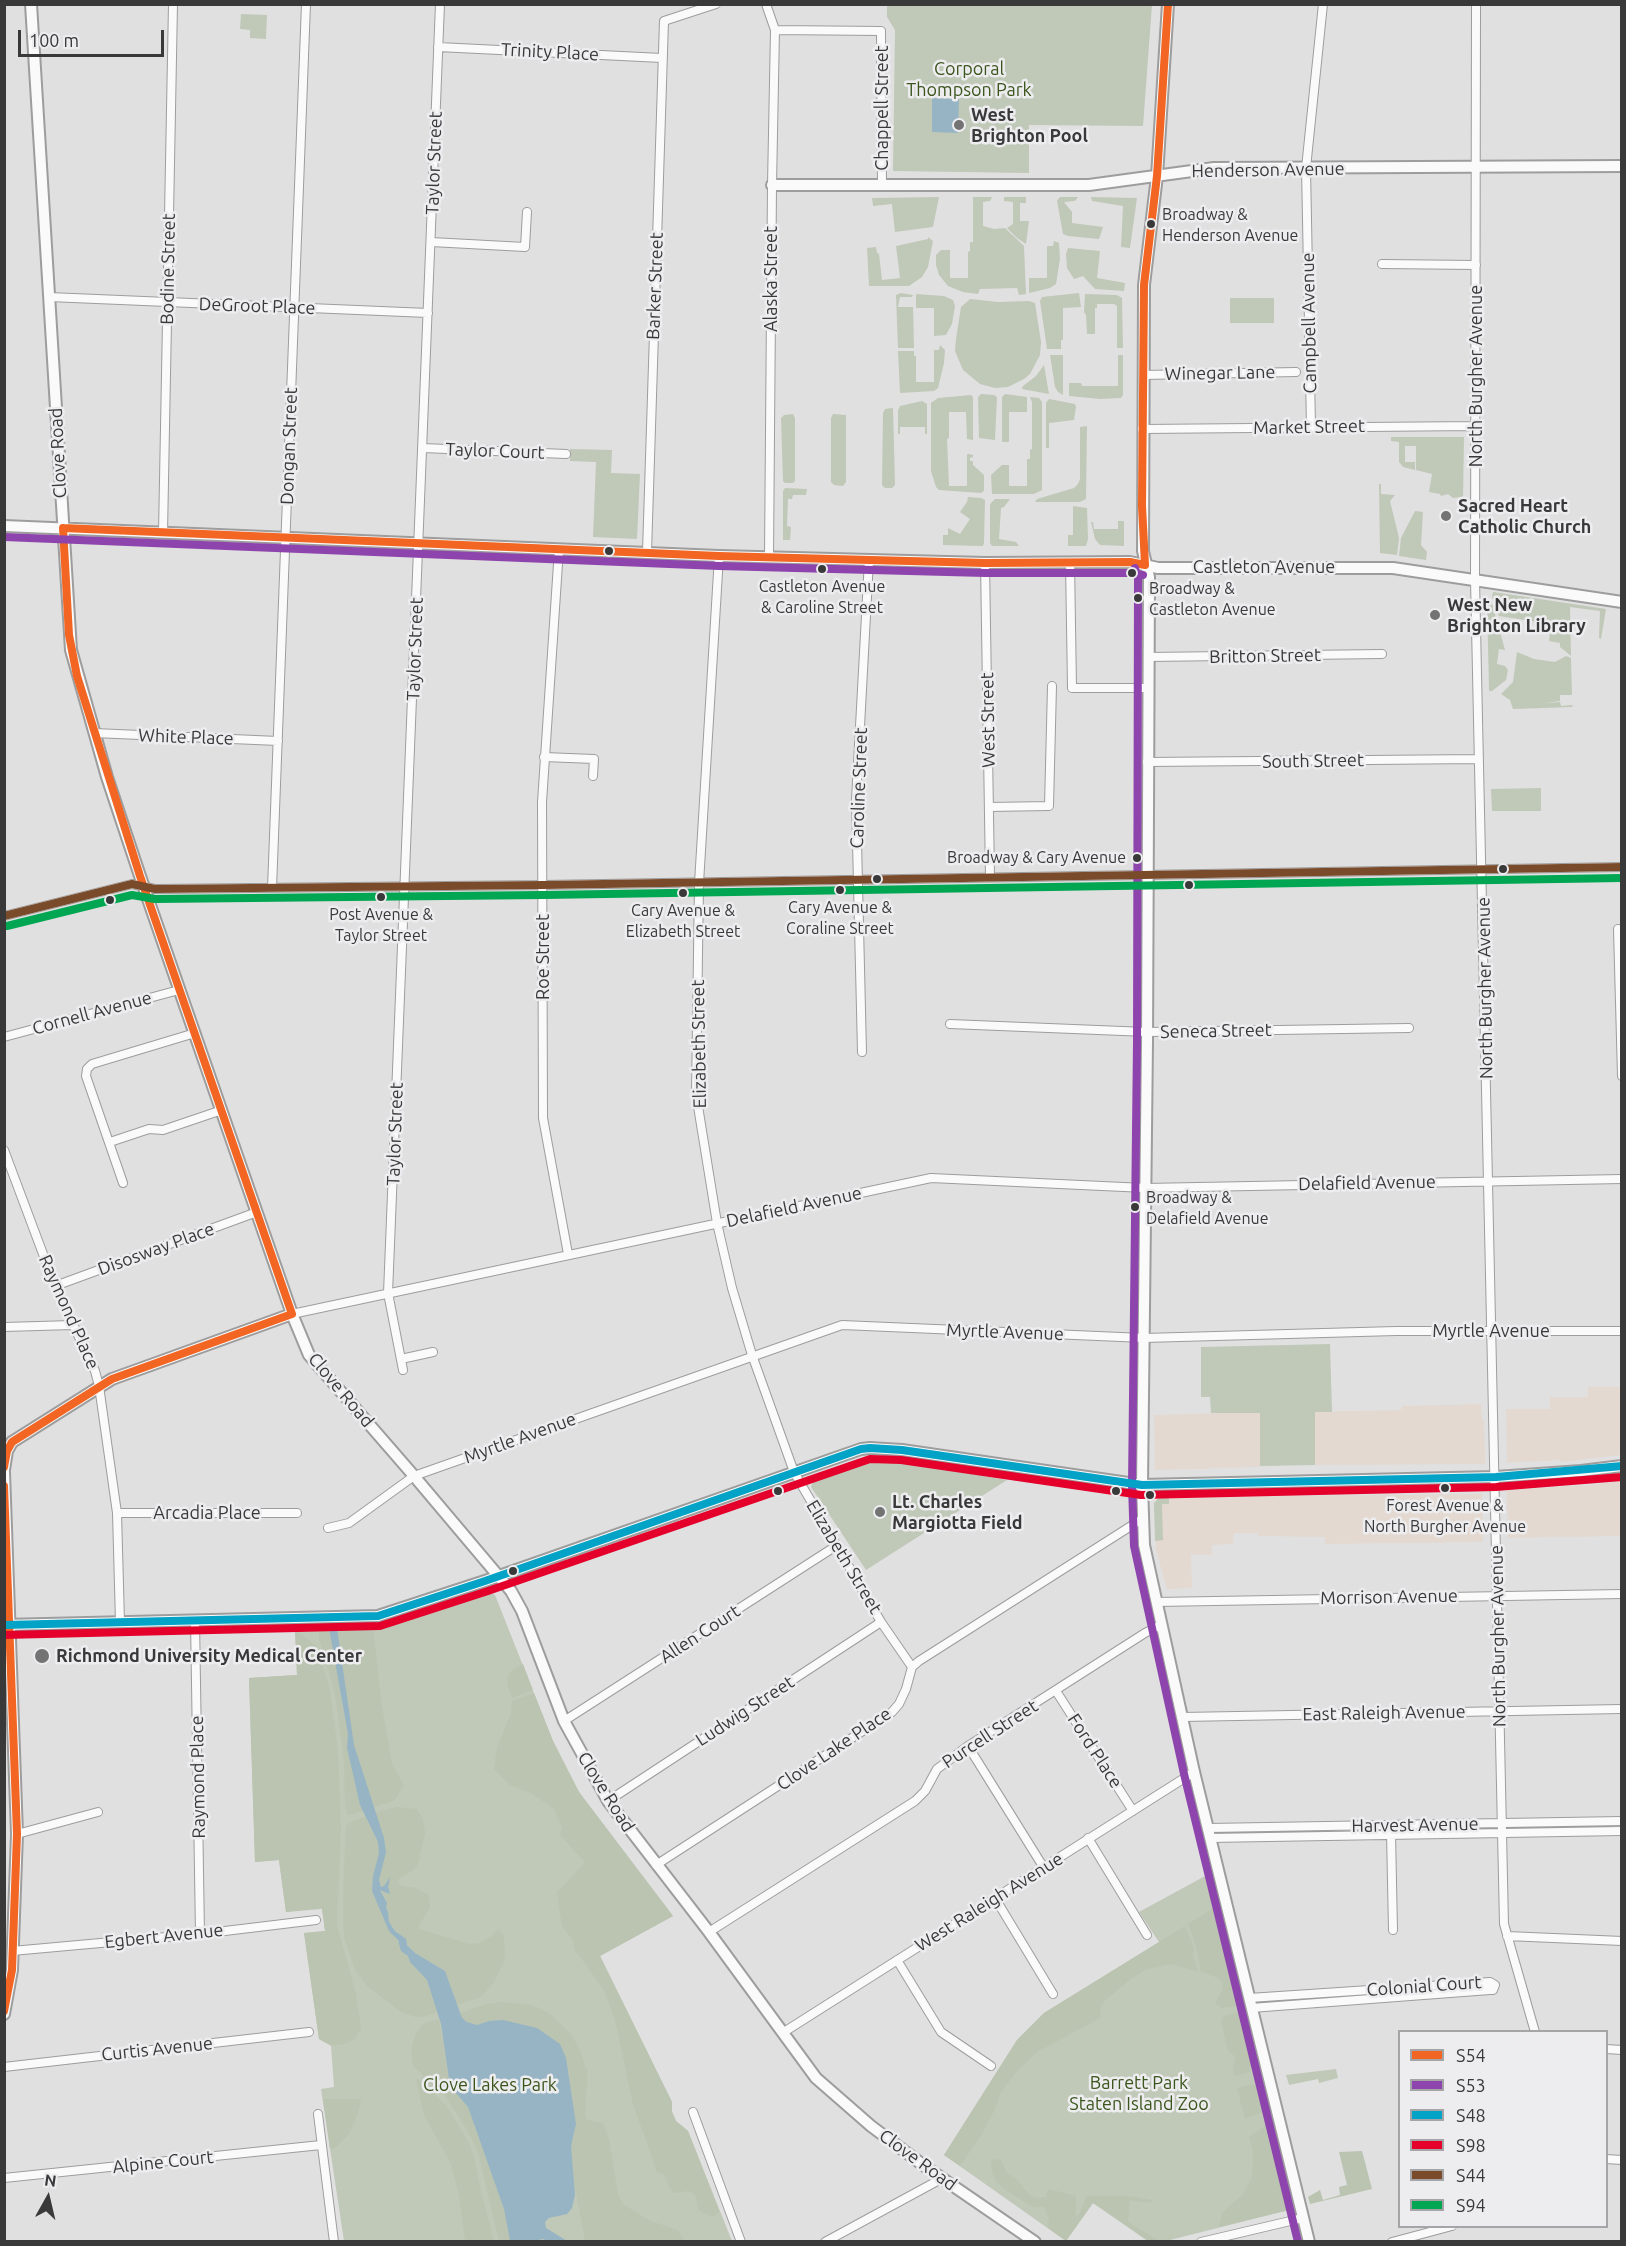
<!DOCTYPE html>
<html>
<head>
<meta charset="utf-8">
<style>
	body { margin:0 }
	#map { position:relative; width:1626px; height:2246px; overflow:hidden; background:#e0e0e1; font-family:Ubuntu,sans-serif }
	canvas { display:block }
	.frame { position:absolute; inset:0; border:6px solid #39393a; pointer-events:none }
	.legend { position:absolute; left:1398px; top:2030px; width:210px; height:198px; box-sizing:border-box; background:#ededf0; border:2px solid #a5a5a7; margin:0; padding:8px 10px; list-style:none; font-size:18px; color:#39393a }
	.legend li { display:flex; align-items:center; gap:12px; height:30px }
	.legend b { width:30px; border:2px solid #a5a5a7 }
	.north { position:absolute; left:18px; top:2168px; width:60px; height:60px; -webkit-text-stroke:4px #ededf0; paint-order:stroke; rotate:8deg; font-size:16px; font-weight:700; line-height:24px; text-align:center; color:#39393a }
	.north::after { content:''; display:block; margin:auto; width:21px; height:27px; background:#39393a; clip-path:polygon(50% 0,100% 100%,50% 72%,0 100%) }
	.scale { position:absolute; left:18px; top:30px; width:146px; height:27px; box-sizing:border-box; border:3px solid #39393a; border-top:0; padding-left:8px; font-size:18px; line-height:21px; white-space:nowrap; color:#39393a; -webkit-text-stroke:4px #ededf0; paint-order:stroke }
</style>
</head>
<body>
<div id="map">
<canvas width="1626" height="2246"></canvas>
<div class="frame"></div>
<ul class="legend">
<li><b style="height:8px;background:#f26522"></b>S54</li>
<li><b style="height:8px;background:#8e44ad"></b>S53</li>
<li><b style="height:8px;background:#03a3c7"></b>S48</li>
<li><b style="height:8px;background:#e4002b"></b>S98</li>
<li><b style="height:8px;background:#7a4b2a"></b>S44</li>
<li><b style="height:8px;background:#00a651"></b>S94</li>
</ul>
<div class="north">N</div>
<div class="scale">100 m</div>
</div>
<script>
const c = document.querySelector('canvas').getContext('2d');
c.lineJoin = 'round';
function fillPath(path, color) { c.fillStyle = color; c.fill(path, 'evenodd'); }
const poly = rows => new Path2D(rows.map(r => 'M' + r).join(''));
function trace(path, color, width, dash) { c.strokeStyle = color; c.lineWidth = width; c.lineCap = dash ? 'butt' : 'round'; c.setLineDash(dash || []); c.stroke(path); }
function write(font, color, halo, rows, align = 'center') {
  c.font = font + ' Ubuntu,sans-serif'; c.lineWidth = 5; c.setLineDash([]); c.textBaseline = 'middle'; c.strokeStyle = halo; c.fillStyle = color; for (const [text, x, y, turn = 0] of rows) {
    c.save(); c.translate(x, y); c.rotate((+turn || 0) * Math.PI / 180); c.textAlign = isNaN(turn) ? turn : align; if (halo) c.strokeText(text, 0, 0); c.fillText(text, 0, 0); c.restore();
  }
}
const commercial = poly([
	[1588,1387,1621,1387,1621,1455,1560,1462,1560,1460,1507,1463,1506,1409,1550,1409,1550,1397,1588,1397],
	[1481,1404,1482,1419,1484,1420,1485,1464,1315,1465,1315,1412,1401,1410,1402,1406],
	[1261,1412,1260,1467,1155,1470,1154,1415],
	[1621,1481,1621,1536,1508,1538,1507,1490,1591,1485],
	[1482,1494,1483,1542,1325,1544,1325,1537,1258,1536,1258,1533,1234,1533,1233,1544,1212,1545,1212,1555,1191,1555,1192,1588,1167,1589,1156,1550,1154,1503,1160,1497]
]);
const green = poly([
	[887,4,1152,5,1143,126,1029,125,1029,173,893,171,895,30,887,17],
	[241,14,267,15,266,39,250,38,250,30,240,29],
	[939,197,933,227,895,232,892,204,873,206,872,198],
	[973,197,992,197,990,201,983,202,983,226,994,229,1005,228,1024,246,1026,294,1019,295,1017,288,980,289,978,294,963,292,948,286,939,275,936,265,936,255,941,250,950,250,950,278,968,278,968,252,970,251,970,242,973,242],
	[1004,197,1026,197,1026,203,1020,203,1020,221,1029,221,1026,244,1017,238,1007,228,1013,224,1013,202,1004,201],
	[1060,197,1078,197,1075,201,1064,202,1072,212,1072,223,1103,227,1099,239,1068,236,1063,234,1057,201],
	[1091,197,1137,198,1130,248,1121,247,1123,206,1092,201],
	[928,237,933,241,928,267,922,277,909,286,869,286,867,248,876,247,877,253,879,254,882,280,900,278,896,246,928,239],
	[1054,241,1059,243,1060,259,1056,284,1050,288,1029,293,1029,278,1047,278,1047,246,1053,246],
	[1068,248,1100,251,1097,278,1125,283,1124,291,1095,289,1083,276,1074,279,1067,268,1066,254],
	[901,293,913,295,912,297,900,297,898,307,913,307,914,348,898,348,896,295],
	[1079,293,1081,307,1063,308,1063,340,1061,340,1061,349,1047,349,1040,301,1042,297],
	[916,294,944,296,953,300,955,306,952,324,946,335,934,336,934,308,916,308],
	[1085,294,1117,295,1122,298,1123,348,1117,348,1117,306,1114,304,1097,304,1097,308,1095,308,1095,334,1087,334,1086,315,1084,312],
	[1230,298,1274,298,1274,323,1230,323],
	[970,299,998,302,1029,301,1035,303,1041,342,1040,355,1030,374,1024,379,1008,387,995,388,980,384,963,370,955,351,956,339,961,307],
	[940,345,945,350,944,363,938,388,934,391,900,393,898,351,914,351,914,356,916,356,916,382,934,382,934,350,939,350],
	[1050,355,1063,355,1063,395,1058,392,1055,387],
	[1118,355,1123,355,1123,395,1121,398,1100,399,1069,396,1069,383,1081,383,1082,386,1118,386],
	[1044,365,1049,394,1022,389,1023,386,1036,376],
	[981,394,994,395,997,397,995,440,979,438,978,397],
	[1005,394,1027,397,1027,412,1009,412,1009,442,1002,442,1002,397],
	[971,395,973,397,973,440,967,439,966,412,949,412,949,438,947,439,949,486,967,486,967,454,969,454,973,455,973,457,970,458,970,461,973,461,973,465,984,475,984,491,981,493,939,490,936,487,931,471,931,403,938,398],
	[1030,397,1039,398,1042,402,1042,490,1034,494,992,494,991,475,1002,465,1009,465,1009,486,1027,486,1027,459,1030,459,1030,450,1032,449,1032,402],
	[1049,399,1075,404,1076,407,1074,420,1049,423,1049,448,1046,448,1046,403],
	[922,401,927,404,927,434,925,434,925,427,900,427,900,434,898,434,898,410,900,406],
	[893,408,895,485,892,488,885,488,882,485,883,413,885,409],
	[793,414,795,418,795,481,793,483,785,483,783,481,781,418,784,415],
	[833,414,846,415,846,482,843,486,834,485,831,482,831,418],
	[1087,426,1086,499,1080,502,1035,502,1037,499,1074,488,1078,484,1080,479,1080,427],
	[1391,437,1464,437,1463,499,1461,497,1453,498,1448,494,1441,496,1440,494,1429,492,1432,474,1416,470,1416,446,1405,446,1405,462,1415,462,1415,470,1403,467,1399,462,1399,442,1391,441],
	[570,449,612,450,611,473,640,474,637,539,593,537,596,462,570,461],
	[1379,484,1381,484,1381,494,1395,495,1390,501,1399,538,1397,555,1380,553],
	[785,488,807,489,806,495,793,495,792,499,788,499,787,526,791,527,790,540,783,540,783,491],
	[968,497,981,498,985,500,984,543,983,546,943,545,943,535,948,535,948,528,960,534,970,519,960,512,967,502],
	[995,499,1010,499,1004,507,1001,508,999,539,1016,542,1019,546,992,546,990,543,990,504],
	[1073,506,1087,508,1088,539,1086,546,1068,546,1068,535,1073,535],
	[1415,511,1423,512,1421,545,1427,552,1426,560,1399,556,1401,538],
	[1118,521,1124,521,1124,546,1100,545,1095,539,1091,522,1093,522,1094,529,1118,529],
	[1493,592,1606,609,1601,639,1599,638,1600,611,1570,607,1571,656,1560,647,1560,643,1549,641,1551,624,1499,616,1492,597],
	[1487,598,1491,600,1505,650,1499,649,1497,664,1505,666,1508,670,1506,680,1492,691,1489,691],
	[1517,652,1534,659,1555,662,1566,656,1571,658,1572,695,1560,695,1560,701,1545,703,1560,702,1561,706,1573,705,1572,707,1513,709,1510,700,1501,694,1513,682],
	[1541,788,1541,811,1492,811,1491,789],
	[1330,1344,1332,1412,1315,1412,1315,1465,1260,1466,1260,1413,1211,1413,1210,1397,1201,1397,1201,1347],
	[866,1462,907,1463,1007,1480,866,1570,811,1487,813,1481],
	[1160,1497,1169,1497,1169,1504,1162,1504,1163,1540,1155,1541,1154,1503],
	[488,1591,495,1595,553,1741,579,1792,673,1916,600,1956,672,2102,672,2112,676,2121,688,2131,732,2241,344,2241,321,2089,334,2087,331,2046,319,2039,304,1933,325,1931,322,1909,286,1912,279,1860,255,1862,249,1678,297,1675,295,1629,384,1626],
	[1207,1875,1289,2210,1166,2241,1149,2242,1093,2203,1066,2241,944,2155,1017,2040,1044,2013,1159,1942,1139,1912],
	[1336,2069,1338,2078,1319,2083,1318,2079,1289,2085,1286,2075]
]);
const forest = poly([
	[373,1627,382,1707,392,1764,404,1785,394,1801,373,1807,354,1745,337,1628],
	[319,1628,329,1628,348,1734,347,1749,363,1811,350,1815,347,1814,345,1807,344,1763,335,1694,319,1638],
	[295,1629,317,1647,330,1690,338,1751,341,1826,337,1925,356,1994,361,2028,355,2039,342,2045,331,2045,319,2039,304,1933,325,1931,322,1908,286,1912,279,1860,255,1862,249,1678,297,1675],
	[523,1664,533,1690,512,1698,507,1685,508,1676,512,1670],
	[534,1693,553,1741,579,1792,673,1916,600,1956,672,2102,672,2112,676,2121,688,2131,719,2211,715,2216,710,2216,698,2210,696,2197,693,2193,688,2191,673,2193,663,2174,657,2172,633,2104,615,2020,605,1992,581,1958,575,1951,573,1940,562,1927,557,1893,585,1862,560,1835,562,1828,554,1809,533,1794,510,1785,494,1769,497,1748,511,1713,512,1701],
	[396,1807,417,1809,423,1820,425,1834,418,1864,414,1870,401,1877,397,1881,402,1886,416,1888,429,1895,430,1908,419,1925,419,1929,469,1944,479,1943,492,1936,498,1929,504,1935,505,1958,494,1982,481,1997,457,2005,445,1971,415,1953,389,1922,386,1899,380,1889,388,1887,388,1881,386,1880,384,1886,381,1887,379,1880,386,1846,375,1813],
	[365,1817,378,1842,379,1853,373,1876,372,1892,387,1926,416,1969,427,1980,437,2012,423,2017,416,2017,401,2012,368,1987,355,1970,344,1938,343,1897,346,1826,350,1822],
	[1215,1907,1239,2006,1222,2008,1215,2003,1222,1991,1223,1984,1219,1978,1201,1972,1196,1946,1188,1924],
	[1185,1926,1194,1948,1193,1955,1198,1972,1171,1964,1147,1969,1132,1978,1104,2001,1101,2006,1100,2018,1037,2052,1016,2072,1001,2092,995,2109,982,2134,960,2166,944,2155,1017,2040,1044,2013],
	[501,2002,531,2005,541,2009,550,2014,571,2034,580,2050,586,2069,588,2070,585,2115,587,2120,603,2123,609,2139,618,2194,623,2204,650,2221,678,2230,684,2241,585,2241,572,2170,571,2146,576,2124,568,2071,489,2021,477,2025,472,2024,462,2018,460,2013,487,2004],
	[1241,2013,1254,2066,1249,2067,1250,2072,1234,2076,1233,2067,1236,2057,1228,2051,1221,2021,1225,2015],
	[439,2019,450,2086,468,2107,504,2209,510,2241,499,2241,478,2152,468,2131,445,2096,413,2066,411,2050,415,2035,424,2023],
	[416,2078,446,2105,469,2143,474,2156,480,2187,494,2241,465,2241,459,2195,451,2164,424,2115],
	[1253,2084,1254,2086,1259,2085,1265,2111,1245,2119,1237,2088],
	[323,2099,361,2099,358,2113,349,2134,336,2147,330,2149],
	[1268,2124,1289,2210,1219,2227,1222,2213,1243,2194,1252,2177,1253,2153,1249,2137],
	[1362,2151,1372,2189,1310,2204,1308,2197,1320,2190,1323,2200,1340,2195,1339,2187,1347,2185,1339,2152],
	[991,2159,1001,2160,1007,2173,1016,2179,1030,2195,1036,2198,1046,2197,1048,2189,1076,2196,1076,2217,1080,2213,1086,2196,1130,2196,1152,2200,1151,2203,1130,2200,1128,2222,1159,2241,1167,2240,1166,2241,1149,2241,1093,2203,1066,2241,1048,2228,1049,2219,1044,2207,1033,2207,1004,2189,995,2180,992,2172]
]);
const water = poly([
	[932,98,959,99,958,133,932,132],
	[329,1628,337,1628,354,1745,384,1838,386,1852,379,1880,381,1887,384,1886,390,1877,388,1887,390,1894,380,1890,387,1903,386,1907,388,1912,389,1922,395,1931,406,1939,407,1945,415,1953,445,1971,462,2018,467,2022,477,2025,489,2021,503,2020,537,2028,560,2044,566,2058,576,2124,571,2146,575,2195,572,2208,567,2214,549,2218,545,2222,546,2228,567,2241,548,2241,543,2239,535,2241,510,2241,504,2209,468,2107,450,2086,441,2024,427,1980,410,1962,408,1956,401,1951,398,1940,389,1931,372,1891,373,1876,379,1853,378,1842,360,1805,347,1748,348,1734]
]);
const street = poly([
	[766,4,775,30,772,185,769,556],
	[1476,4,1475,580,1504,1924,1535,2032],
	[775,30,881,31,882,185],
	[438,47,662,58],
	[431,242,525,247,527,212],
	[1382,264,1476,265],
	[49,297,428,313],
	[1143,375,1296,372],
	[1311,427,1306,168,1323,4],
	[1142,429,1475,426],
	[423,448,566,454],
	[163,533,173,4],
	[559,549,542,802,543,1118,568,1254],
	[647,552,664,21,716,4],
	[719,556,699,883,696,1094,717,1223,732,1288,752,1355,794,1472,881,1622,912,1667],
	[1070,562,1072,688,1148,688],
	[985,563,990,877],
	[1148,657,1382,654],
	[94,733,278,741],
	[544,757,594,759,593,776],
	[1147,762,1479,759],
	[989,807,1049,806,1052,686],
	[272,888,306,4],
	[4,916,132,884,155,889,543,885,1622,867],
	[1618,929,1622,1076],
	[950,1024,1147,1032,1409,1028],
	[4,1037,179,990],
	[862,1052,856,800,869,560],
	[110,1142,149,1129,163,1130,222,1110],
	[4,1150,55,1286,95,1371,99,1386,117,1513,120,1622],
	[123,1183,86,1076,87,1069,92,1064,195,1033],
	[55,1286,257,1212],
	[292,1314,931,1178,1145,1188,1622,1179],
	[4,1327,73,1325],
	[401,1359,433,1352],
	[403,1370,388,1293,440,4],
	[117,1513,297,1513],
	[328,1528,349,1523,414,1476,842,1325,1144,1338,1396,1331,1622,1331],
	[1156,1602,1622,1594],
	[195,1620,200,1934],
	[1056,1691,1133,1811],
	[1182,1717,1622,1709],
	[564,1721,836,1546],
	[968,1746,1044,1868],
	[608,1801,881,1622],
	[1208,1828,1622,1821],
	[1391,1833,1393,1930],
	[17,1834,98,1812],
	[1088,1838,1147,1935],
	[1210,1838,1622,1831],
	[656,1865,892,1712,899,1704,906,1689,912,1667,919,1661,1142,1519],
	[995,1898,1053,1994],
	[709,1932,915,1801,925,1791,937,1769,968,1746,1145,1633,1161,1625],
	[1507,1936,1622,1941],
	[12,1951,200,1934,316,1920],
	[897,1960,941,2032,991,2066],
	[1249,1998,1490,1982,1495,1985,1493,1990,1490,1990,1251,2008],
	[784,2032,1194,1772],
	[1606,2049,1622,2050],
	[4,2067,309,2032],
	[693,2112,741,2242],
	[318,2114,334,2242],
	[1606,2159,1622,2160],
	[4,2178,321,2145],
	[825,2242,941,2179],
	[1201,2242,1303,2218],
	[1392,2242,1452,2226]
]);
const secondary = poly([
	[31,4,71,650,107,777,140,876,292,1314,309,1355,414,1476,511,1591,522,1611,564,1721,608,1801,709,1932,816,2078,871,2126,927,2168,1035,2242],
	[1168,4,1157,176,1144,285,1143,551,1149,577,1147,1042,1142,1485,1144,1545,1194,1772,1309,2242],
	[772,185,1089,185,1214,168,1622,166],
	[4,526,719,556,985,563,1130,562,1158,568,1393,568,1622,602],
	[4,1470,7,1451,12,1442,112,1379,292,1314],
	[4,1472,17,1834,12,1970,4,2014],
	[4,1625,378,1616,485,1581,861,1449,870,1448,902,1450,1142,1485,1496,1477,1581,1471,1622,1466]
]);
const bus1 = poly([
	[63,528,719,556,985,563,1130,562,1145,565],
	[63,528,69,635,77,676,140,876,292,1314],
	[1145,565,1142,506,1144,285,1157,176,1168,4],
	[4,1467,7,1451,12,1442,112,1379,292,1314],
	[4,1486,17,1834,12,1970,4,2011]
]);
const bus2 = poly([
	[4,537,719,566,985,573,1129,573,1143,575],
	[1135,568,1138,579,1137,1042,1132,1485,1134,1546,1184,1774,1298,2242]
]);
const bus3 = poly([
	[4,1625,378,1616,485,1581,861,1449,870,1448,902,1450,1142,1485,1496,1477,1622,1466]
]);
const bus4 = poly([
	[4,1635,380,1626,488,1591,870,1459,901,1460,1141,1495,1496,1487,1622,1477]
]);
const bus5 = poly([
	[4,916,132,884,155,889,543,885,1622,867]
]);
const bus6 = poly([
	[7,926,132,895,155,899,543,895,1622,878]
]);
const markers = [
	[959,125,6,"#737374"],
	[1151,224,5,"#39393a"],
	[1446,516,6,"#737374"],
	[609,551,5,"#39393a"],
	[822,569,5,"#39393a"],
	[1132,573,5,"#39393a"],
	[1138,598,5,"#39393a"],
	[1435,615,6,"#737374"],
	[1137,858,5,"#39393a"],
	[1503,869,5,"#39393a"],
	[877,879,5,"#39393a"],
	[1189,885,5,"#39393a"],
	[840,890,5,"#39393a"],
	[683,893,5,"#39393a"],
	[381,897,5,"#39393a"],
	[110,900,5,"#39393a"],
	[1135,1207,5,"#39393a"],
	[1445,1488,5,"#39393a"],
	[778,1491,5,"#39393a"],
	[1116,1491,5,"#39393a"],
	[1150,1495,5,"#39393a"],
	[880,1512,6,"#737374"],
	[513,1571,5,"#39393a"],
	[42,1656,8,"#737374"]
];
const busNames = [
	["Broadway &",1162,215,"left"],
	["Henderson Avenue",1162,236,"left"],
	["Castleton Avenue",822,587],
	["& Caroline Street",822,608],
	["Broadway &",1149,589,"left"],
	["Castleton Avenue",1149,610,"left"],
	["Broadway & Cary Avenue",1126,858,"right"],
	["Cary Avenue &",840,908],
	["Coraline Street",840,929],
	["Cary Avenue &",683,911],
	["Elizabeth Street",683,932],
	["Post Avenue &",381,915],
	["Taylor Street",381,936],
	["Broadway &",1146,1198,"left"],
	["Delafield Avenue",1146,1219,"left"],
	["Forest Avenue &",1445,1506],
	["North Burgher Avenue",1445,1527]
];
const streetNames = [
	["Trinity Place",550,52,3],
	["Chappell Street",882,108,-90],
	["Taylor Street",434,163,-88],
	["Henderson Avenue",1268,170,-1],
	["Bodine Street",168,269,-89],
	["Alaska Street",771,279,-90],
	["Barker Street",655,286,-88],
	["DeGroot Place",257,306,2],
	["Campbell Avenue",1309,323,-91],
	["Winegar Lane",1220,373,-1],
	["North Burgher Avenue",1476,376,-90],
	["Market Street",1309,427,-1],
	["Dongan Street",289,446,-88],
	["Taylor Court",495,451,2],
	["Clove Road",58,453,-93],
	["Castleton Avenue",1264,567],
	["Taylor Street",415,649,-88],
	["Britton Street",1265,656,-1],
	["West Street",988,720,-91],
	["White Place",186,737,2],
	["South Street",1313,761,-1],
	["Caroline Street",859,788,-88],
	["Roe Street",543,957,-90],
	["North Burgher Avenue",1485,988,-91],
	["Cornell Avenue",92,1013,-15],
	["Seneca Street",1216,1031,-1],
	["Elizabeth Street",699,1044,-91],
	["Taylor Street",395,1134,-88],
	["Delafield Avenue",1367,1183,-1],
	["Delafield Avenue",794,1207,-12],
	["Disosway Place",156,1249,-20],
	["Raymond Place",69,1312,66],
	["Myrtle Avenue",1491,1331],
	["Myrtle Avenue",1005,1332,2],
	["Clove Road",341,1390,50],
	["Myrtle Avenue",520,1438,-20],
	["Arcadia Place",207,1513],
	["Elizabeth Street",844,1557,59],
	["Morrison Avenue",1389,1597,-1],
	["Allen Court",700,1634,-33],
	["North Burgher Avenue",1498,1636,-91],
	["Ludwig Street",745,1711,-33],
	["East Raleigh Avenue",1384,1713,-1],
	["Purcell Street",990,1734,-33],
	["Clove Lake Place",834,1749,-34],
	["Ford Place",1095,1751,57],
	["Raymond Place",198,1777,-91],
	["Clove Road",606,1792,58],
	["Harvest Avenue",1415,1825,-1],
	["West Raleigh Avenue",989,1902,-32],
	["Egbert Avenue",164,1936,-6],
	["Colonial Court",1424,1986,-4],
	["Curtis Avenue",157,2049,-6],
	["Clove Road",918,2160,36],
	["Alpine Court",163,2162,-6]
];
const parkNames = [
	["Corporal",969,69],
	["Thompson Park",969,90],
	["Barrett Park",1139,2083],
	["Staten Island Zoo",1139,2104],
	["Clove Lakes Park",490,2085]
];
const poiNames = [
	["West",971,115],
	["Brighton Pool",971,136],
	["Sacred Heart",1458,506],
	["Catholic Church",1458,527],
	["West New",1447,605],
	["Brighton Library",1447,626],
	["Lt. Charles",892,1502],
	["Margiotta Field",892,1523],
	["Richmond University Medical Center",56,1656]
];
fillPath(commercial, '#e3d9d0');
fillPath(green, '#c0c8b8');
fillPath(forest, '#bac4b0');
fillPath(water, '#96b4c4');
trace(street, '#9d9d9e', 10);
trace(secondary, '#9d9d9e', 14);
trace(street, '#fafafa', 8);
trace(secondary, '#fafafa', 10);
trace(bus1, '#f26522', 8);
trace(bus2, '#8e44ad', 8);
trace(bus3, '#03a3c7', 8);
trace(bus4, '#e4002b', 8);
trace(bus5, '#7a4b2a', 8);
trace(bus6, '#00a651', 8);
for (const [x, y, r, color] of markers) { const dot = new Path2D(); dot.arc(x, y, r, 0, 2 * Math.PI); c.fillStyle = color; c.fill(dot); trace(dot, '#ededf0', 2); }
write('16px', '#39393a', '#ededf0', busNames);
write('18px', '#39393a', '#ededf0', streetNames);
write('18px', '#3c551c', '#ededf0', parkNames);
write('bold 18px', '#39393a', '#ededf0', poiNames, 'left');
</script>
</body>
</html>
